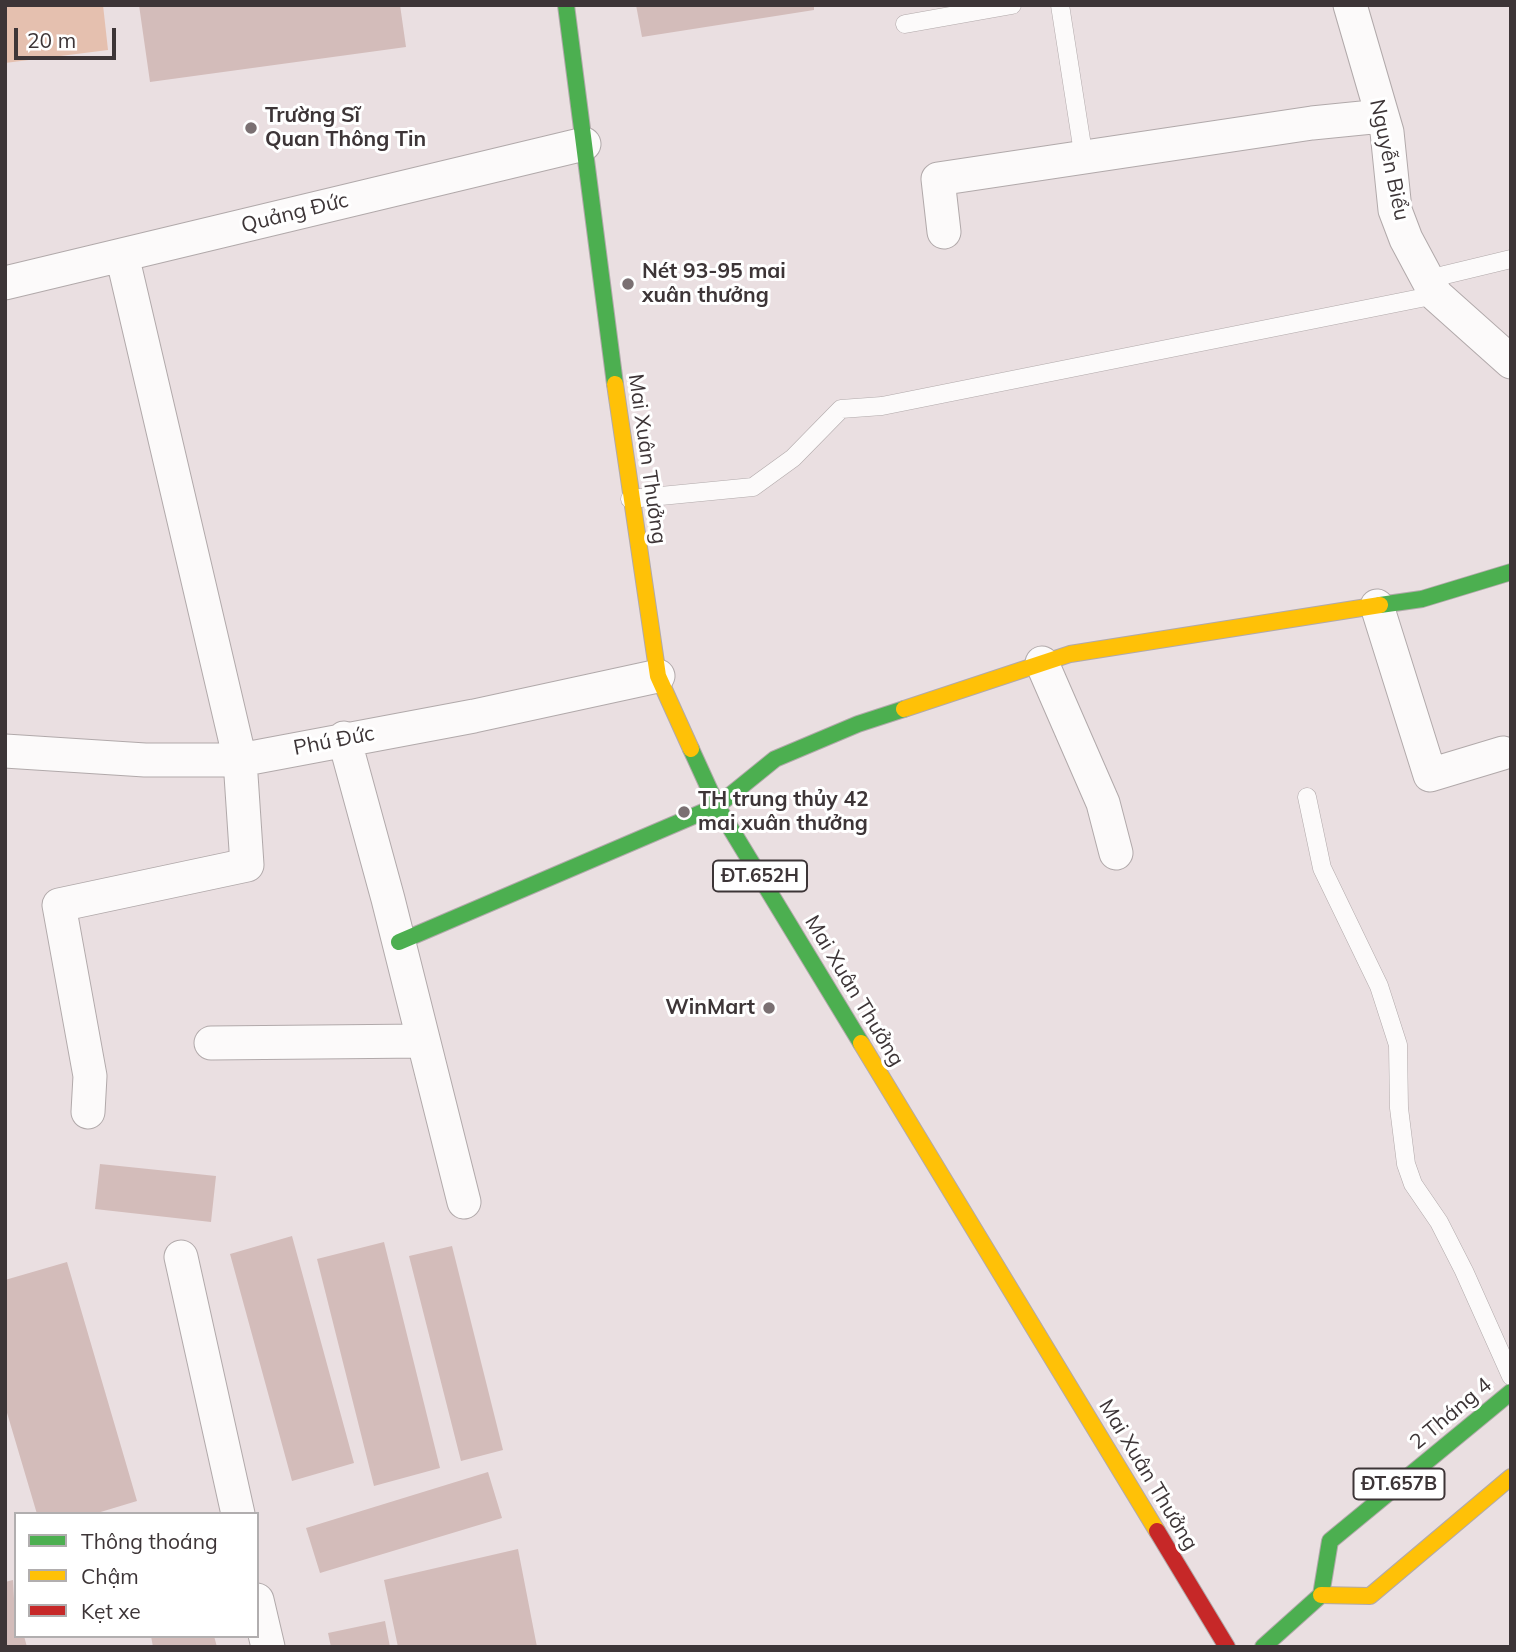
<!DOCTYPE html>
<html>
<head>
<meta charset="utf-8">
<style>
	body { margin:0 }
	#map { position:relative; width:1516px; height:1652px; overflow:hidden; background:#eadfe1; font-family:Mulish,sans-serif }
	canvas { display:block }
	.frame { position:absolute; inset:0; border:7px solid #3d3537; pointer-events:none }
	.legend { position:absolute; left:14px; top:1512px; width:245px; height:126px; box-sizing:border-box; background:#fff; border:2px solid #b1aeaf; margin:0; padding:9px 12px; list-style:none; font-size:21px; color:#3d3537 }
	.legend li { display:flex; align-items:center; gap:14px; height:35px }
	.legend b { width:35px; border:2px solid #b1aeaf }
	.scale { position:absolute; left:14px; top:28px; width:102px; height:32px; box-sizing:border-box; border:4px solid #3d3537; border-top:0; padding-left:9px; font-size:21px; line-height:24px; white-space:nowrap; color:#3d3537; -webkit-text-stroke:5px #fff; paint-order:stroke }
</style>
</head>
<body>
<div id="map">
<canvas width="1516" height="1652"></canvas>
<div class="frame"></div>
<ul class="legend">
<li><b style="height:9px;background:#4caf50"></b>Thông thoáng</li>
<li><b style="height:9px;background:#ffc107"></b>Chậm</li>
<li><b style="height:9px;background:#c62828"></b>Kẹt xe</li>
</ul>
<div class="scale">20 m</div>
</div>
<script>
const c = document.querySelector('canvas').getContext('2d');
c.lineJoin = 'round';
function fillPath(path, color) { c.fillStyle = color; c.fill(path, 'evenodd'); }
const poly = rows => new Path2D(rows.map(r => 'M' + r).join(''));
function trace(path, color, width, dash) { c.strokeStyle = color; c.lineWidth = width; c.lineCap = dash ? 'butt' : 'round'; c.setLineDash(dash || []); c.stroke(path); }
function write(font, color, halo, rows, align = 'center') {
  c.font = font + ' Mulish,sans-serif'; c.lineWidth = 6; c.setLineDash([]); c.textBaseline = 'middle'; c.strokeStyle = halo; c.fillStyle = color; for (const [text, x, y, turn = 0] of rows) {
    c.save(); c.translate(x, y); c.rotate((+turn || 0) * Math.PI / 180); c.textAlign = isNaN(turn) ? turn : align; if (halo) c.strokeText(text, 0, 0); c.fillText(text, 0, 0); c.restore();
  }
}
const green = poly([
	[5,5,103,5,108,50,5,63]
]);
const building = poly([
	[139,5,400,5,406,47,150,82],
	[636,5,814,5,814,10,642,37],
	[100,1164,216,1176,211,1222,95,1209],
	[292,1236,354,1463,292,1481,230,1254],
	[384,1242,440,1468,374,1486,317,1259],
	[452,1246,503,1450,461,1461,409,1256],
	[67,1262,137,1501,94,1514,37,1514,5,1406,5,1280],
	[488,1472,502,1518,320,1573,306,1528],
	[518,1549,537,1647,398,1647,384,1580],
	[13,1580,16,1636,24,1636,27,1647,5,1647,5,1582],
	[385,1621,390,1647,331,1647,328,1633],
	[151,1636,214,1636,217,1647,153,1647]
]);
const lane = poly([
	[1060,5,1084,159],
	[905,24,1012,5],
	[1428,279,1511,259],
	[630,499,753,487,793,458,841,409,882,406,1436,295],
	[1307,797,1322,868,1379,986,1398,1045,1399,1108,1406,1164,1413,1184,1439,1222,1464,1271,1511,1376]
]);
const street = poly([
	[1350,5,1387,132,1395,210,1406,239,1436,295,1511,362],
	[944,232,938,179,1312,123,1382,116],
	[5,283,584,144],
	[1377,606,1430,775,1503,753],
	[1042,663,1103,803,1116,853],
	[344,738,388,899,464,1202],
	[5,751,145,760,240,760,474,716,658,676],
	[211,1043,423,1041],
	[88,1112,90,1076,59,905,247,865,240,760,122,255],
	[181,1257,238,1514],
	[257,1600,268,1647]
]);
const fast = poly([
	[566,5,615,384],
	[1380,605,1422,599,1511,572],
	[691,749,717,806,861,1043],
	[399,942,717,806,775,759,858,724,904,709],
	[1263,1647,1321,1595,1330,1541,1511,1392]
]);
const slow = poly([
	[615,384,658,676,691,749],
	[904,709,1070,654,1380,605],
	[861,1043,1157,1531],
	[1321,1595,1370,1596,1511,1477]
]);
const jam = poly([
	[1157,1531,1227,1647]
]);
const markers = [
	[251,128,7,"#7a7072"],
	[628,284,7,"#7a7072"],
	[684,812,7,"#7a7072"],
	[769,1008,7,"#7a7072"]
];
const shields = [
	[760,876,94],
	[1399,1484,91]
];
const shieldNames = [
	["ĐT.652H",760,876],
	["ĐT.657B",1399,1484]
];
const poiNames = [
	["Trường Sĩ",265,116],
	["Quan Thông Tin",265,140],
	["Nét 93-95 mai",642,272],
	["xuân thưởng",642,296],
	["TH trung thủy 42",698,800],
	["mai xuân thưởng",698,824],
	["WinMart",755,1008,"right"]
];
const streetNames = [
	["Nguyễn Biểu",1389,160,78],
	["Quảng Đức",295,213,-14],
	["Mai Xuân Thưởng",647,459,82],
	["Phú Đức",334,741,-11],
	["Mai Xuân Thưởng",854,991,59],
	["2 Tháng 4",1451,1414,-40],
	["Mai Xuân Thưởng",1148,1475,59]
];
fillPath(green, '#e5c0af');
fillPath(building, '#d3bcba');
trace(lane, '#b1a9aa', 19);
trace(street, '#b1a9aa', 35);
trace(fast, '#b1a9aa', 18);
trace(slow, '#b1a9aa', 18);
trace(jam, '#b1a9aa', 18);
trace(lane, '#fcfafa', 18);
trace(street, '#fcfafa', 33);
trace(fast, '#4caf50', 16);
trace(slow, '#ffc107', 16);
trace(jam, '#c62828', 16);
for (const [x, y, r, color] of markers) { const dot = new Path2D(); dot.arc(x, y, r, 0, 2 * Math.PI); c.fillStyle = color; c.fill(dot); trace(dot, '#fff', 2.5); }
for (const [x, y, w] of shields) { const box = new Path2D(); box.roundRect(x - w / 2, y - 15.5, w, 31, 5); c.fillStyle = '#fff'; c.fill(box); trace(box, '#3d3537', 2); }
write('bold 19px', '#3d3537', null, shieldNames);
write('bold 21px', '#3d3537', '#fff', poiNames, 'left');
write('21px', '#3d3537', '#fff', streetNames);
</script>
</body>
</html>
